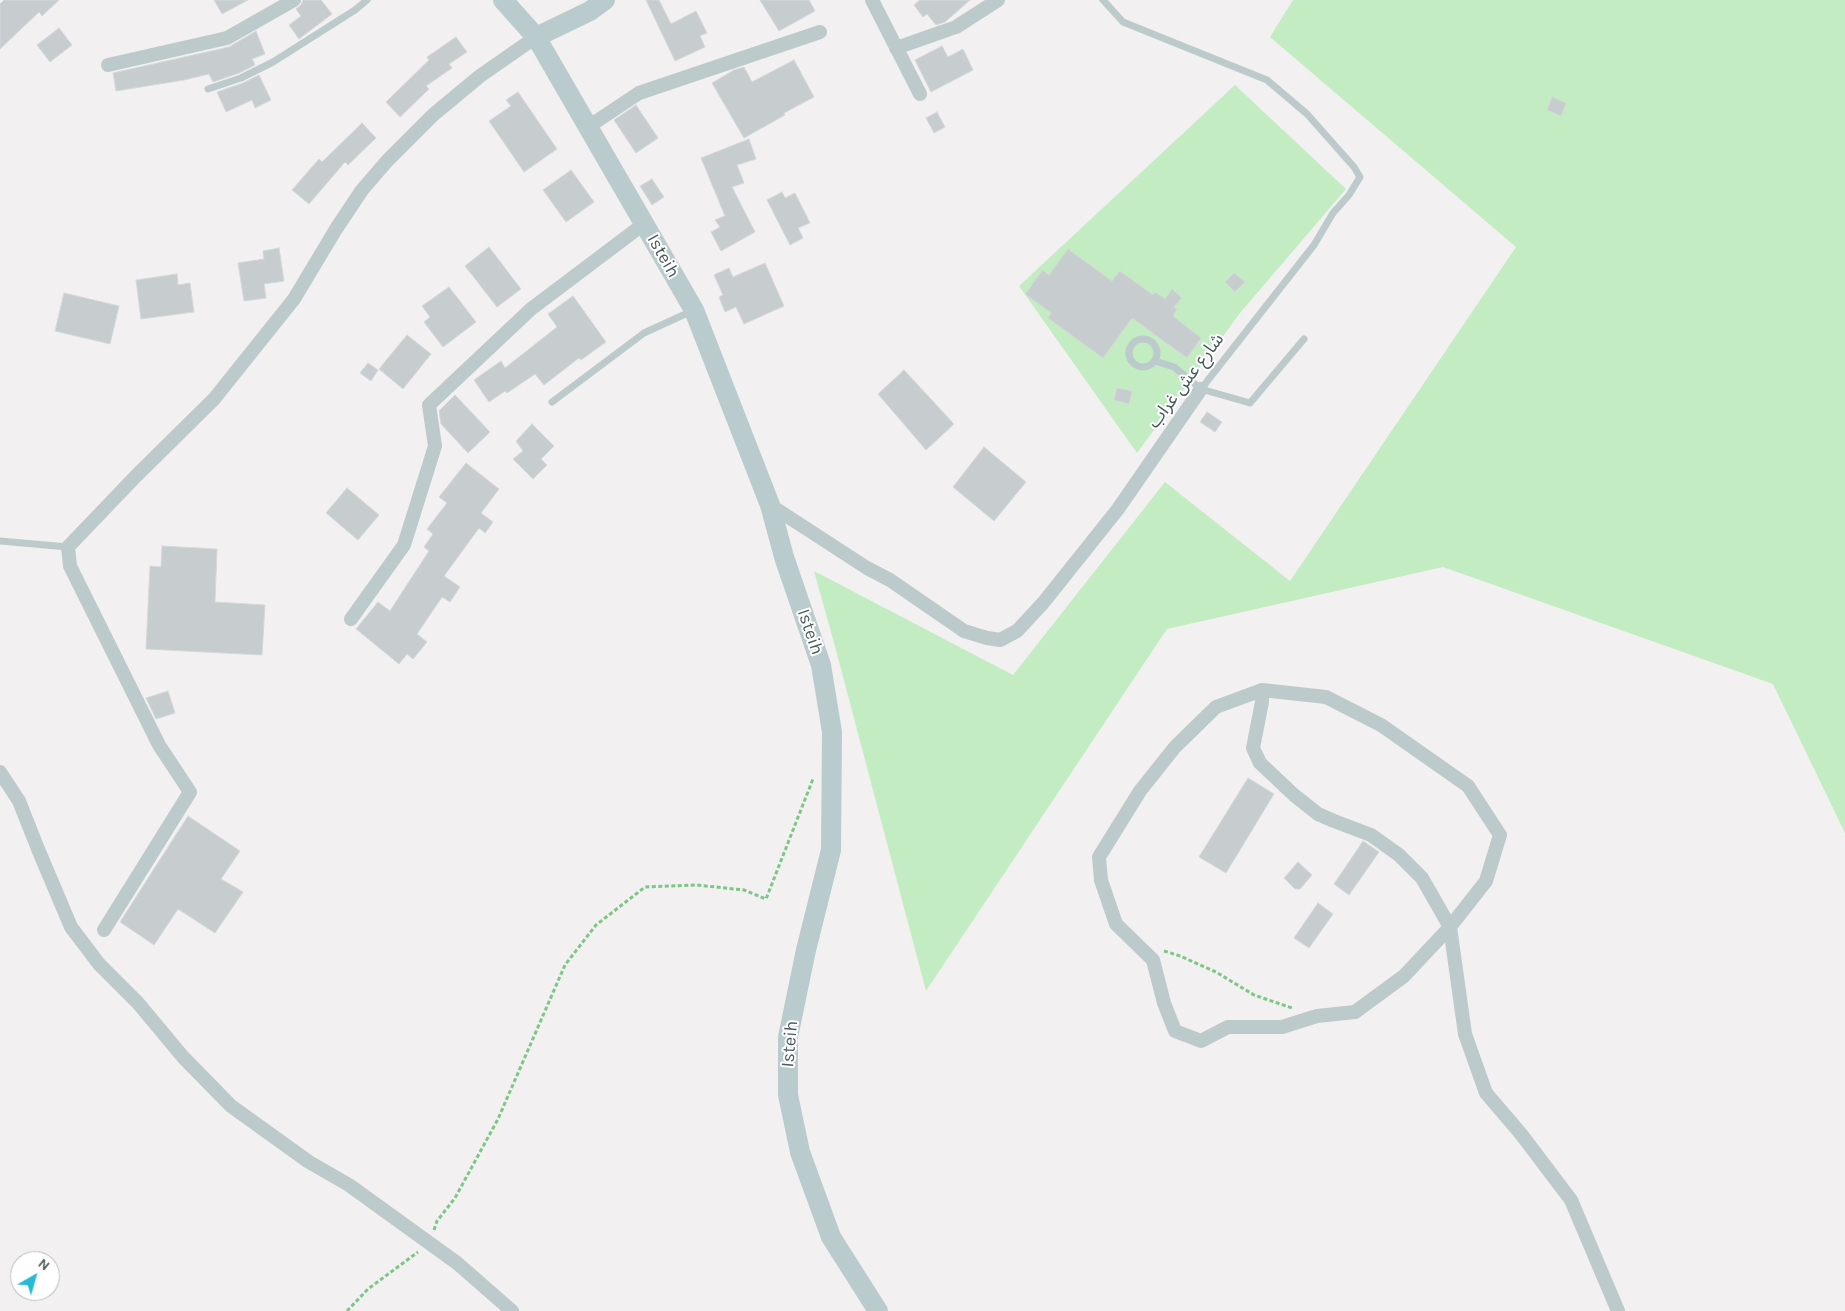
<!DOCTYPE html>
<html>
<head>
<meta charset="utf-8">
<style>
	body { margin:0 }
	#map { position:relative; width:1845px; height:1311px; overflow:hidden; background:#f2f0f1; font-family:Karla,sans-serif }
	canvas { display:block }
	.north { position:absolute; left:10px; top:1251px; width:50px; height:50px; box-sizing:border-box; background:#fff; border:1px solid #b6bdbd; border-radius:50%; rotate:38deg; font-size:14px; font-weight:700; line-height:20px; text-align:center; color:#495a5b }
	.north::after { content:''; display:block; margin:auto; width:18px; height:22px; background:#27bad4; clip-path:polygon(50% 0,100% 100%,50% 72%,0 100%) }
</style>
</head>
<body>
<div id="map">
<canvas width="1845" height="1311"></canvas>
<div class="north">N</div>
</div>
<script>
const c = document.querySelector('canvas').getContext('2d');
c.lineJoin = 'round';
function fillPath(path, color) { c.fillStyle = color; c.fill(path, 'evenodd'); }
const poly = rows => new Path2D(rows.map(r => 'M' + r).join(''));
function trace(path, color, width, dash) { c.strokeStyle = color; c.lineWidth = width; c.lineCap = dash ? 'butt' : 'round'; c.setLineDash(dash || []); c.stroke(path); }
function write(font, color, halo, rows, align = 'center') {
  c.font = font + ' Karla,"Noto Sans Arabic",sans-serif'; c.lineWidth = 4; c.setLineDash([]); c.textBaseline = 'middle'; c.strokeStyle = halo; c.fillStyle = color; for (const [text, x, y, turn = 0] of rows) {
    c.save(); c.translate(x, y); c.rotate((+turn || 0) * Math.PI / 180); c.textAlign = isNaN(turn) ? turn : align; if (halo) c.strokeText(text, 0, 0); c.fillText(text, 0, 0); c.restore();
  }
}
const green = poly([
	[1293,0,1845,0,1845,833,1773,684,1443,567,1167,629,926,991,836,650,814,571,1013,675,1165,482,1290,581,1516,247,1270,37],
	[1235,85,1346,189,1240,313,1137,453,1019,286]
]);
const building = poly([
	[4,0,59,0,42,16,39,12,0,49,0,4,4,0],
	[214,0,248,0,222,14,214,0],
	[303,0,321,0,332,14,299,39,289,25,301,16,296,9,301,5,303,0],
	[646,0,659,0,671,24,696,11,707,33,700,36,705,47,675,61,646,0],
	[760,0,809,0,815,11,779,31,760,0],
	[920,0,970,0,945,22,936,25,927,14,923,17,914,5,920,0],
	[59,28,72,45,50,62,37,45,59,28],
	[256,31,265,54,252,59,255,65,239,73,213,82,209,74,184,80,116,91,113,73,229,47,256,31],
	[456,37,467,52,449,64,452,68,426,86,429,89,400,117,386,102,429,60,427,57,456,37],
	[942,46,948,57,963,49,973,70,931,92,915,60,942,46],
	[794,60,814,97,784,113,785,115,744,138,712,83,734,70,744,67,752,82,794,60],
	[259,75,271,100,255,108,252,100,226,112,217,92,243,83,259,75],
	[518,92,557,149,524,172,489,121,511,106,506,100,518,92],
	[1552,97,1566,103,1561,116,1547,110,1552,97],
	[636,105,658,138,636,153,614,120,636,105],
	[937,112,945,127,934,133,926,118,937,112],
	[362,123,376,138,348,165,345,162,309,204,292,190,319,159,322,162,362,123],
	[749,139,756,159,737,165,744,183,732,187,755,232,721,251,711,232,720,227,715,220,725,216,701,158,749,139],
	[571,170,594,202,566,222,543,190,571,170],
	[652,179,664,197,652,205,640,186,652,179],
	[782,192,785,198,795,193,810,223,798,228,803,238,790,245,767,200,782,192],
	[489,247,521,289,497,307,465,266,489,247],
	[279,248,284,281,264,284,266,298,244,301,238,263,264,259,263,251,279,248],
	[1068,249,1112,281,1120,271,1153,295,1155,292,1165,299,1172,289,1182,298,1174,307,1177,309,1173,316,1201,338,1187,358,1132,318,1103,358,1048,318,1051,313,1025,294,1043,270,1049,275,1068,249],
	[765,263,784,306,744,324,736,307,725,312,719,297,723,295,714,275,729,268,733,277,765,263],
	[1234,273,1245,282,1235,292,1225,282,1234,273],
	[177,274,178,285,190,283,194,312,141,319,136,280,177,274],
	[449,287,476,322,443,347,424,322,430,317,422,306,449,287],
	[64,293,119,306,110,344,55,331,64,293],
	[573,296,606,342,581,360,579,358,544,385,535,374,507,393,505,391,489,402,474,380,501,361,505,368,557,327,548,314,573,296],
	[407,335,431,354,403,389,379,369,407,335],
	[368,363,378,370,371,381,360,373,368,363],
	[904,370,954,424,926,450,878,394,904,370],
	[1117,388,1132,391,1129,404,1114,400,1117,388],
	[455,395,490,432,468,453,441,424,439,411,455,395],
	[1207,412,1222,422,1215,432,1200,422,1207,412],
	[532,424,554,446,541,459,547,465,533,479,513,459,523,451,516,441,532,424],
	[984,447,1026,482,994,521,953,487,984,447],
	[466,463,499,489,481,513,493,522,485,533,479,528,444,576,460,587,450,602,442,597,417,634,427,642,413,659,407,654,399,664,356,629,378,602,390,611,429,551,424,547,433,534,427,529,447,503,439,497,466,463],
	[347,488,379,515,358,540,326,513,347,488],
	[162,546,217,549,215,602,265,605,262,655,146,649,150,566,161,567,162,546],
	[168,691,175,713,156,719,146,698,168,691],
	[1248,778,1274,794,1226,873,1199,857,1248,778],
	[188,816,240,851,221,879,243,892,215,933,178,909,154,945,120,922,188,816],
	[1363,841,1379,852,1349,895,1334,884,1363,841],
	[1298,862,1312,875,1300,889,1295,889,1284,878,1298,862],
	[1318,903,1333,914,1309,948,1294,938,1318,903]
]);
const path = poly([
	[1164,951,1180,956,1216,972,1254,995,1292,1008],
	[434,1230,437,1221,455,1198,498,1119,565,965,596,925,645,887,697,885,744,890,766,899,813,779],
	[347,1311,368,1289,418,1252]
]);
const lane = poly([
	[1103,0,1123,22,1267,80,1307,114,1354,167,1360,177,1349,195,1333,213,1314,245,1201,389],
	[208,89,241,78,273,62,355,10,367,0],
	'1129 353a14 14 0 1 1 28 0a14 14 0 1 1-28 0Z',
	[1155,361,1174,367,1201,389,1250,403,1304,339],
	[552,402,644,333,692,311],
	[0,541,68,547]
]);
const street = poly([
	[872,0,920,94],
	[896,48,956,27,998,0],
	[108,65,227,38,294,0],
	[588,127,639,93,820,32],
	[770,505,867,568,890,580,964,631,987,638,1000,640,1017,631,1043,603,1118,509,1201,389],
	[351,619,404,545,435,446,429,405,531,309,645,223],
	[1262,690,1326,697,1381,725,1468,786,1500,835,1486,881,1450,927,1404,976,1355,1012,1317,1016,1282,1027,1228,1027,1201,1041,1175,1031,1164,1003,1153,960,1116,924,1101,880,1099,857,1140,791,1175,747,1216,707,1262,690],
	[1262,690,1262,702,1253,748,1260,763,1294,795,1318,814,1334,821,1371,835,1399,855,1422,878,1450,927,1465,1034,1486,1093,1521,1134,1571,1200,1618,1311],
	[0,772,19,801,38,849,71,927,99,964,138,1003,183,1057,231,1106,309,1162,349,1185,457,1263,512,1311],
	[104,930,190,792,159,745,70,566,68,547,136,476,214,399,294,299,336,229,362,190,387,161,433,115,480,76,536,37]
]);
const secondary = poly([
	[503,0,536,37,694,310,770,505,784,557,821,665,832,732,831,850,806,950,788,1037,788,1095,800,1152,831,1237,878,1311],
	[536,37,590,11,605,0]
]);
const streetNames = [
	["Isteih",663,256,60],
	["شارع عش غراب",1186,381,-53],
	["Isteih",810,632,71],
	["Isteih",790,1044,-85]
];
fillPath(green, '#c3ecc2');
fillPath(building, '#c7cdcf');
trace(building, '#d4d8da', 1);
trace(path, '#7cc784', 3, [4, 2.5]);
trace(lane, '#bccacb', 7);
trace(street, '#bccacb', 14);
trace(secondary, '#bacbcd', 20);
write('18px', '#495a5b', '#fff', streetNames);
</script>
</body>
</html>
